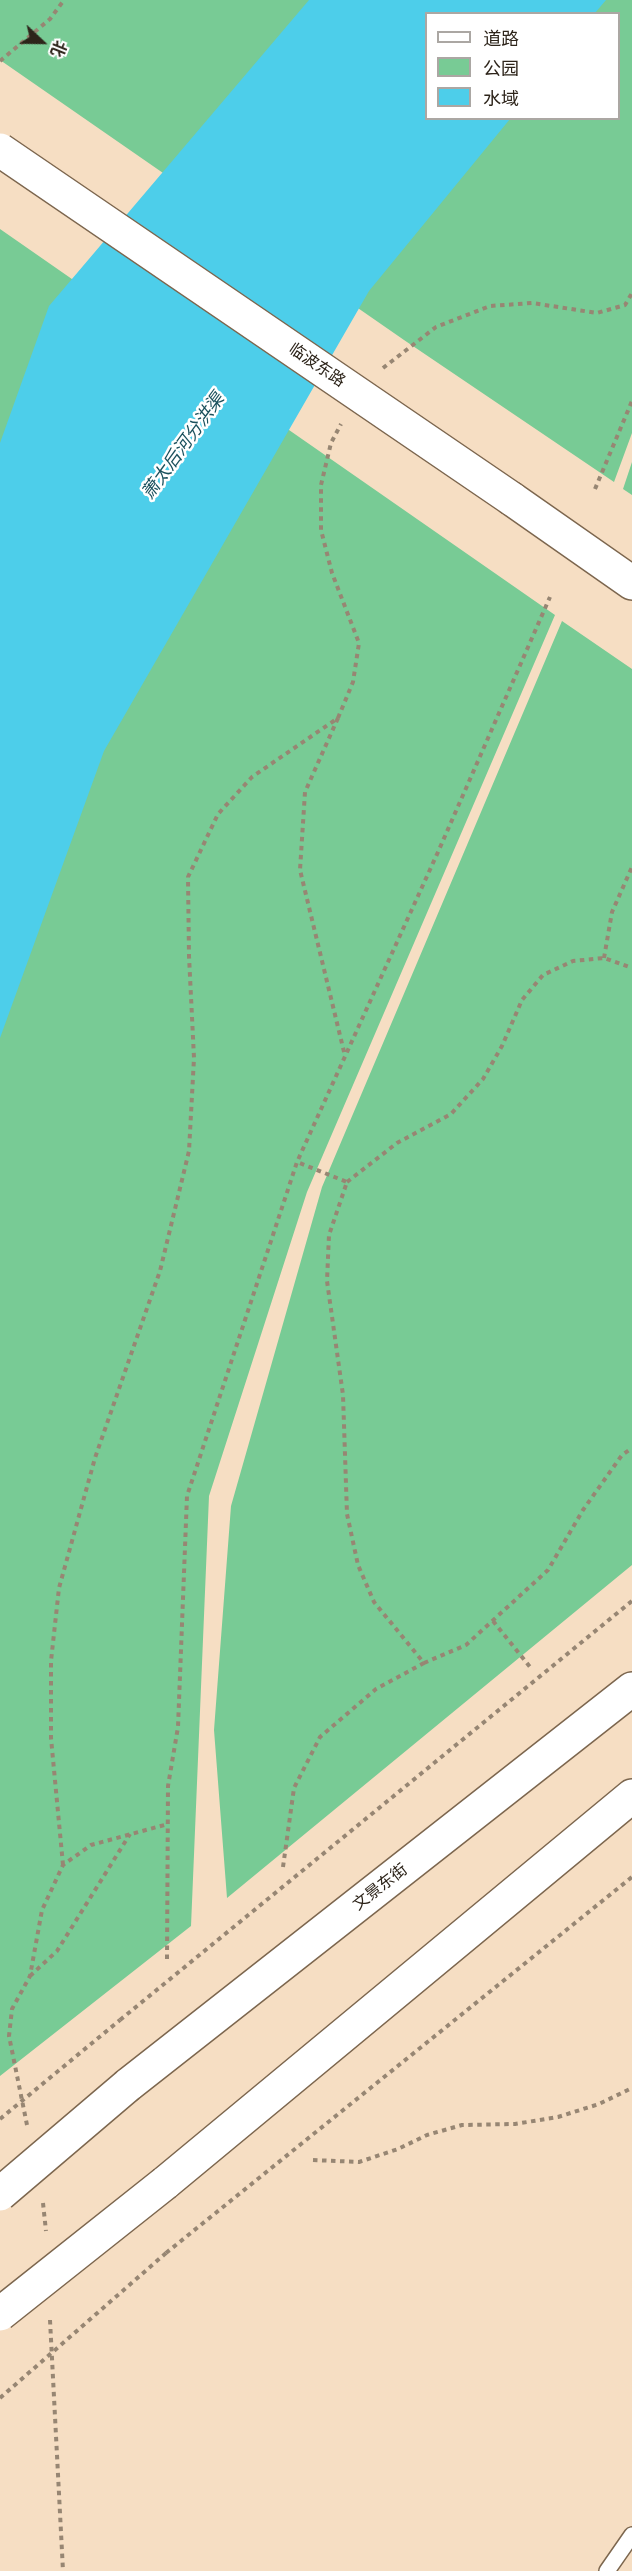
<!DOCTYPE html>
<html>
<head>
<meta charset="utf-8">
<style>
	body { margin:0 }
	#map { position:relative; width:632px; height:2571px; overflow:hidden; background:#f6dec3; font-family:"Asap Condensed","Noto Sans SC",sans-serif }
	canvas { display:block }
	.legend { position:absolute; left:425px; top:12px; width:195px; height:108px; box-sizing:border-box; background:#fff; border:2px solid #aba7a3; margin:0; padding:8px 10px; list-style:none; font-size:18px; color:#2d241a }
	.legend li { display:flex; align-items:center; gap:12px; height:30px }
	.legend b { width:30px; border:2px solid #aba7a3 }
	.north { position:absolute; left:12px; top:12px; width:60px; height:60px; -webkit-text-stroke:4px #fff; paint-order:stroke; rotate:112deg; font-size:16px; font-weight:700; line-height:24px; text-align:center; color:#2d241a }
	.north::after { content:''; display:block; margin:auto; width:21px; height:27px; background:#2d241a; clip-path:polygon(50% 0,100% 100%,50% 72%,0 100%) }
</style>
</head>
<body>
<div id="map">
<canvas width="632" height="2571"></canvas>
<ul class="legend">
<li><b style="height:8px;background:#fff"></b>道路</li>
<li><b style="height:16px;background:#78cb95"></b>公园</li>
<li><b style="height:16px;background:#4dceea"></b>水域</li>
</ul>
<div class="north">北</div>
</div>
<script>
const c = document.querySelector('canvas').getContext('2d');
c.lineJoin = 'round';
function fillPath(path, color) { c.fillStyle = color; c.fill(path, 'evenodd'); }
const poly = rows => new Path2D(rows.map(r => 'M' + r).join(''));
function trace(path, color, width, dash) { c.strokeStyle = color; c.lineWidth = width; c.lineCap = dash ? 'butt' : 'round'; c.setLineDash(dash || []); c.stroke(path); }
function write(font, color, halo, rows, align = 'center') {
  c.font = font + ' "Asap Condensed","Noto Sans SC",sans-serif'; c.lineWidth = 5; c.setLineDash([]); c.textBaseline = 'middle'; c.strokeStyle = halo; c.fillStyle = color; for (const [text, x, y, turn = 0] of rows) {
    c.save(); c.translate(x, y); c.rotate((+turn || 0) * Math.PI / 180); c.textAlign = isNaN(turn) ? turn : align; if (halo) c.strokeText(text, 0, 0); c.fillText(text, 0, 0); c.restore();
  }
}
const green = poly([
	[0,0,632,0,632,433,614,482,404,340,0,60],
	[426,14,618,14,618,118,426,118],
	[0,229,555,615,307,1192,209,1496,191,1926,0,2076],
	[632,462,632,495,623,489],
	[562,621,632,669,632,1565,227,1898,214,1730,231,1506,322,1187]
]);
const water = poly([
	[309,0,606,0,595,13,426,14,426,118,510,119,369,291,104,751,0,1038,0,443,49,306]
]);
const path = poly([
	[0,61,50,19,64,0],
	[383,368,436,327,490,306,532,303,597,313,625,305,632,293],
	[595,489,632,401],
	[338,718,353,682,359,643,332,573,321,530,321,485,331,443,341,424],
	[604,958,612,912,632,867],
	[347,1182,397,1143,451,1114,483,1079,502,1046,522,1000,543,975,573,961,604,958,632,968],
	[493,1621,530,1667],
	[424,1663,466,1645,548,1570,583,1510,622,1455,632,1448],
	[63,1865,51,1738,51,1661,59,1588,95,1458,160,1271,189,1151,194,1058,189,956,188,877,218,814,252,777,338,718,305,792,300,870,345,1056],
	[283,1867,294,1788,320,1737,376,1689,424,1663,374,1602,358,1565,347,1514,343,1395,327,1281,329,1235,347,1182,297,1162],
	[167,1959,168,1786,178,1727,187,1496,297,1162,438,852,550,597],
	[30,1976,57,1951,130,1834],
	[120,2020,632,1601],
	[27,2125,9,2036,12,2009,30,1976,42,1910,63,1865,91,1845,168,1824],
	[313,2160,359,2162,398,2149,427,2135,462,2125,515,2124,558,2117,599,2104,632,2088],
	[43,2203,46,2231],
	[166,2253,632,1877],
	[50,2320,63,2571]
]);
const lane = poly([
	[607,2571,632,2535]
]);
const secondary = poly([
	[512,499,632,583],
	[128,2085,632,1689],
	[165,2183,632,1796]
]);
const pathBridge = poly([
	[0,2119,120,2020],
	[0,2398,166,2253]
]);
const secondaryBridge = poly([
	[0,150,512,499],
	[0,2194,128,2085],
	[0,2314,165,2183]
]);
const streetNames = [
	["临波东路",317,365,34],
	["文景东街",380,1887,-38]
];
const waterNames = [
	["萧太后河分洪渠",183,446,-54]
];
fillPath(green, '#78cb95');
fillPath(water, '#4dceea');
trace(lane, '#7c664e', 18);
trace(secondary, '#7c664e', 36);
trace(path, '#978673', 4, [4.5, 4.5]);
trace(lane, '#fff', 15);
trace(secondary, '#fff', 33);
trace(secondaryBridge, '#7c664e', 36, []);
trace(pathBridge, '#978673', 4, [4.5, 4.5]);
trace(secondaryBridge, '#fff', 33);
write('16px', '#2d241a', '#fff', streetNames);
write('italic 18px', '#1b515d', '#fff', waterNames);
</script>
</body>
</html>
